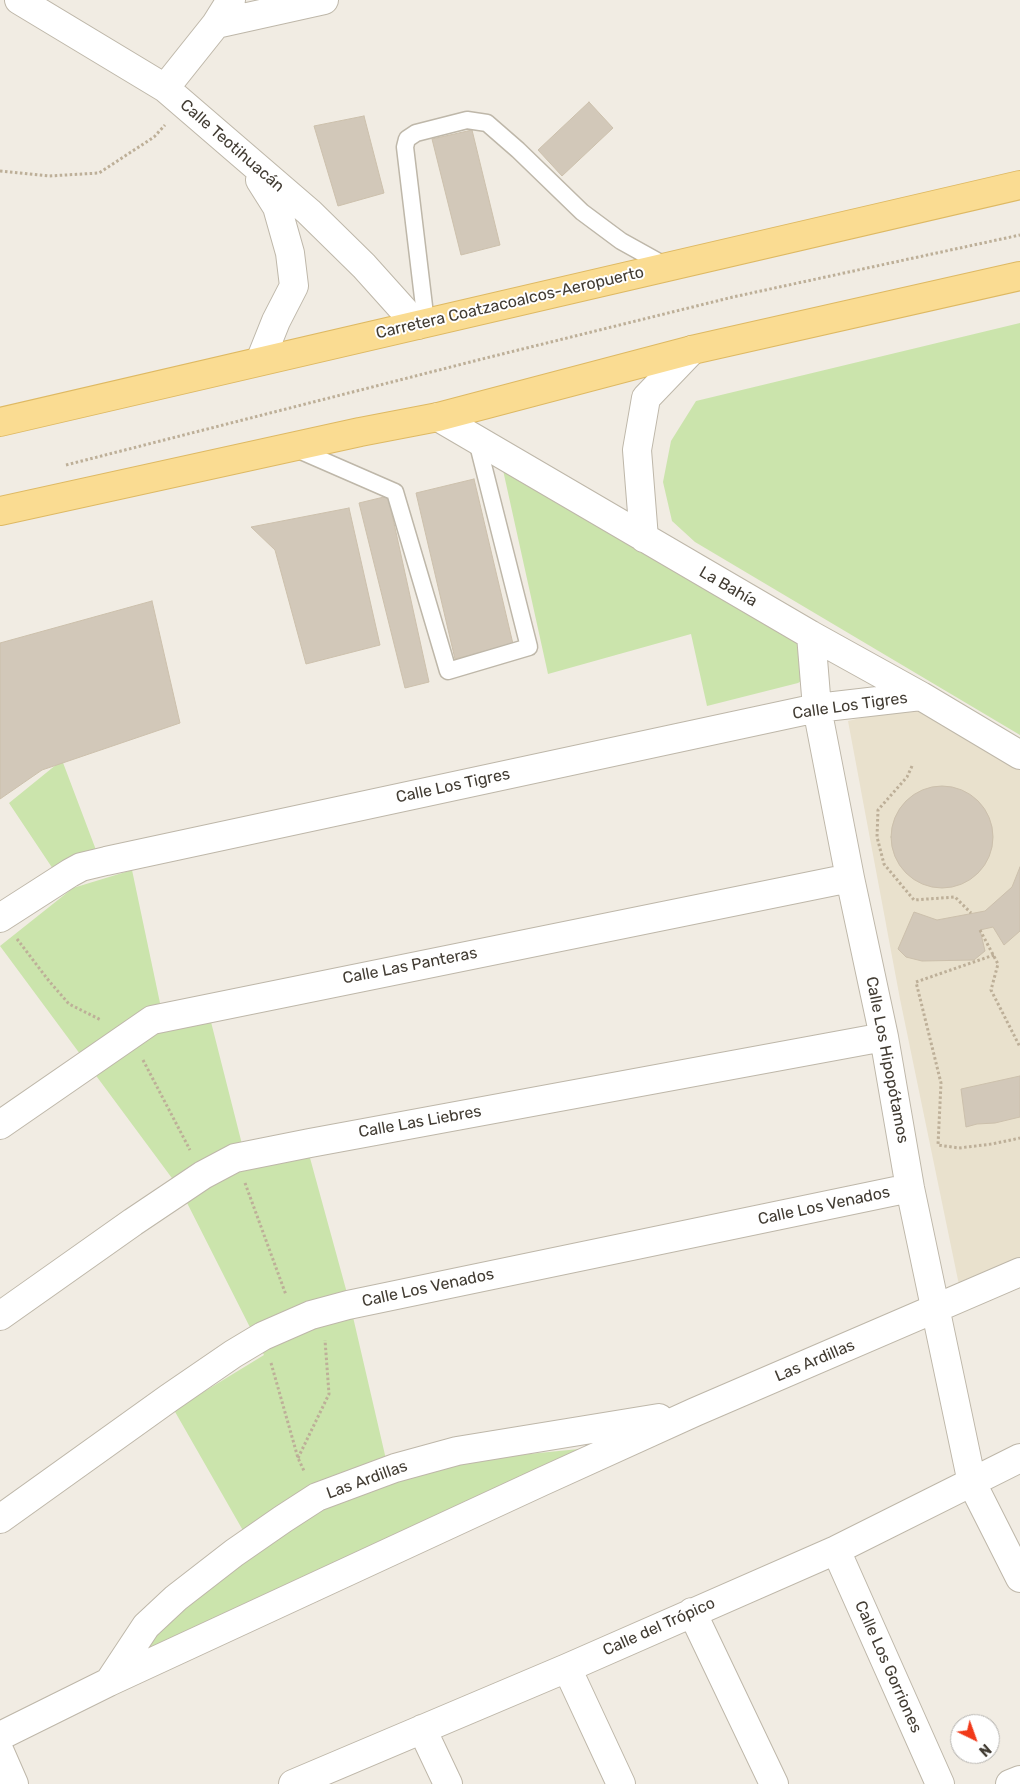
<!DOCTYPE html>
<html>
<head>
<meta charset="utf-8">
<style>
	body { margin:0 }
	#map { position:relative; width:1020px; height:1784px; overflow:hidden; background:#f1ece3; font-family:Rubik,sans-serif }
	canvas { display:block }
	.north { position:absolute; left:950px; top:1714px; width:50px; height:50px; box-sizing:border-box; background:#fff; border:1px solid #b3b1ad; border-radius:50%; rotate:138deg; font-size:14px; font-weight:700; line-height:20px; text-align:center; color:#423c33 }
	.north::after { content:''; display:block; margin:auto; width:18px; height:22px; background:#f13919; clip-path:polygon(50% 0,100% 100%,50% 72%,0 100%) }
</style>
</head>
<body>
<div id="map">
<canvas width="1020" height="1784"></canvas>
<div class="north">N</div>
</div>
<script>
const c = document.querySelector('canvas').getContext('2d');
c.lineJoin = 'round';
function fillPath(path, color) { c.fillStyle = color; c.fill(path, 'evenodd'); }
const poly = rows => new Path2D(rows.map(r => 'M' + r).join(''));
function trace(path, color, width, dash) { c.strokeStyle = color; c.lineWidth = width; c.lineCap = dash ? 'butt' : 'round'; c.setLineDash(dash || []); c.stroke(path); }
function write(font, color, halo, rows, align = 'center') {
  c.font = font + ' Rubik,sans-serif'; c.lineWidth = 4; c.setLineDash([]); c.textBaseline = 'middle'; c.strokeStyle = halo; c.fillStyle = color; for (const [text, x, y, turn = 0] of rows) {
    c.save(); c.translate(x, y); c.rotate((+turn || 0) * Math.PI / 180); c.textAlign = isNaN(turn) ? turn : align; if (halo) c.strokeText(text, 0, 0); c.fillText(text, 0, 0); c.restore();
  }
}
const education = poly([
	[915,705,1020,764,1020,1259,959,1285,900,999,848,721]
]);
const green = poly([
	[1020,323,1020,735,695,542,672,521,663,482,671,441,696,401],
	[503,470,801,632,806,678,798,683,707,706,691,634,548,674],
	[62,760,96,850,53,869,9,803],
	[132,870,160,1003,210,1018,246,1160,307,1147,350,1304,388,1468,599,1447,138,1661,151,1629,253,1548,174,1410,264,1355,180,1189,0,946,73,888]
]);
const building = poly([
	[589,102,613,128,562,176,538,150,589,102],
	[364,116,384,193,338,206,314,126,364,116],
	[472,130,500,245,461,255,432,139,472,130],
	[474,479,513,644,455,659,416,493,474,479],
	[388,496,429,682,405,688,359,503,388,496],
	[349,508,380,645,306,664,275,550,251,527,349,508],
	[152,601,180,723,42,770,0,799,0,643,152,601],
	'891 837a51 51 0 1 1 102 0a51 51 0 1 1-102 0Z',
	[1020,867,1020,931,1004,945,993,927,980,930,985,951,974,960,922,961,906,957,898,949,914,912,937,920,985,911,1012,887,1020,867],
	[1020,1076,1020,1117,995,1123,977,1124,966,1127,961,1089,1020,1076]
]);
const path = poly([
	[0,171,49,176,99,173,154,137,165,125],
	[66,465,486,358,733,297,1020,235],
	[912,766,907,777,878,810,877,837,884,864,914,900,955,897,971,913],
	[980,930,998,964,991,990,1020,1047],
	[17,939,49,981,69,1004,101,1020],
	[994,955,916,982,941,1083,938,1145,959,1148,992,1144,1020,1138],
	[143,1060,190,1150],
	[245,1183,286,1295],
	[271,1363,298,1458,304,1471],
	[298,1458,329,1394,325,1340]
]);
const lane = poly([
	[426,323,405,147,407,139,416,133,467,120,487,123,518,150,582,212,621,241,666,266],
	[294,448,395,492,448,671,529,647,476,437]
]);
const street = poly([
	[19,0,165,88,309,212,364,266,417,325],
	[216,24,324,0],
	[165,88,216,24,231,0],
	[260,361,276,321,294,286,290,253,277,207,260,180],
	[438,417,811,635,921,696,1020,755],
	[644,538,637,450,646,398,692,350],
	[811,635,817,708,850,878,884,1037,910,1188,972,1483,1020,1578],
	[0,918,70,873,81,867,106,861,817,708,921,696],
	[0,1125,152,1020,850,878],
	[0,1316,133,1222,203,1175,235,1158,310,1143,884,1037],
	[0,1519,169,1398,233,1354,263,1336,311,1315,348,1305,910,1188],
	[836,1550,940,1784],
	[692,1612,774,1784],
	[567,1668,621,1784],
	[109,1682,146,1626,176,1598,234,1553,283,1519,317,1497,395,1468,457,1451,659,1418],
	[422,1729,448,1784],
	[0,1736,109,1682,541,1482,695,1412,1020,1272],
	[0,1752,14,1784],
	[293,1784,567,1668,836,1550,1020,1458],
	[1010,1784,1020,1780]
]);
const primary = poly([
	[0,422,1020,185],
	[0,511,360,432,438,417,692,350,1020,276]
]);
const streetNames = [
	["Calle Teotihuacán",232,146,41],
	["Carretera Coatzacoalcos-Aeropuerto",510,303,-13],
	["La Bahía",728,587,30],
	["Calle Los Tigres",850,706,-8],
	["Calle Los Tigres",453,786,-12],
	["Calle Las Panteras",410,966,-11],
	["Calle Los Hipopótamos",887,1060,79],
	["Calle Las Liebres",420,1122,-10],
	["Calle Los Venados",824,1206,-12],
	["Calle Los Venados",428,1288,-12],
	["Las Ardillas",815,1361,-23],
	["Las Ardillas",367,1480,-20],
	["Calle del Trópico",659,1627,-24],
	["Calle Los Gorriones",888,1667,66]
];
fillPath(education, '#e9e1cd');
fillPath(green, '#cbe4ac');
fillPath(building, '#d2c8b9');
trace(building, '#ccc0ac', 1);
trace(lane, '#beb7a9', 19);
trace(street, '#beb7a9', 30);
trace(primary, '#deb963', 30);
trace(path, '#bdaf98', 3, [2.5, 2.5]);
trace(lane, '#fff', 16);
trace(street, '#fff', 28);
trace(primary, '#fadc92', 28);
write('16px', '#423c33', '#fff', streetNames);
</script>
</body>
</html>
